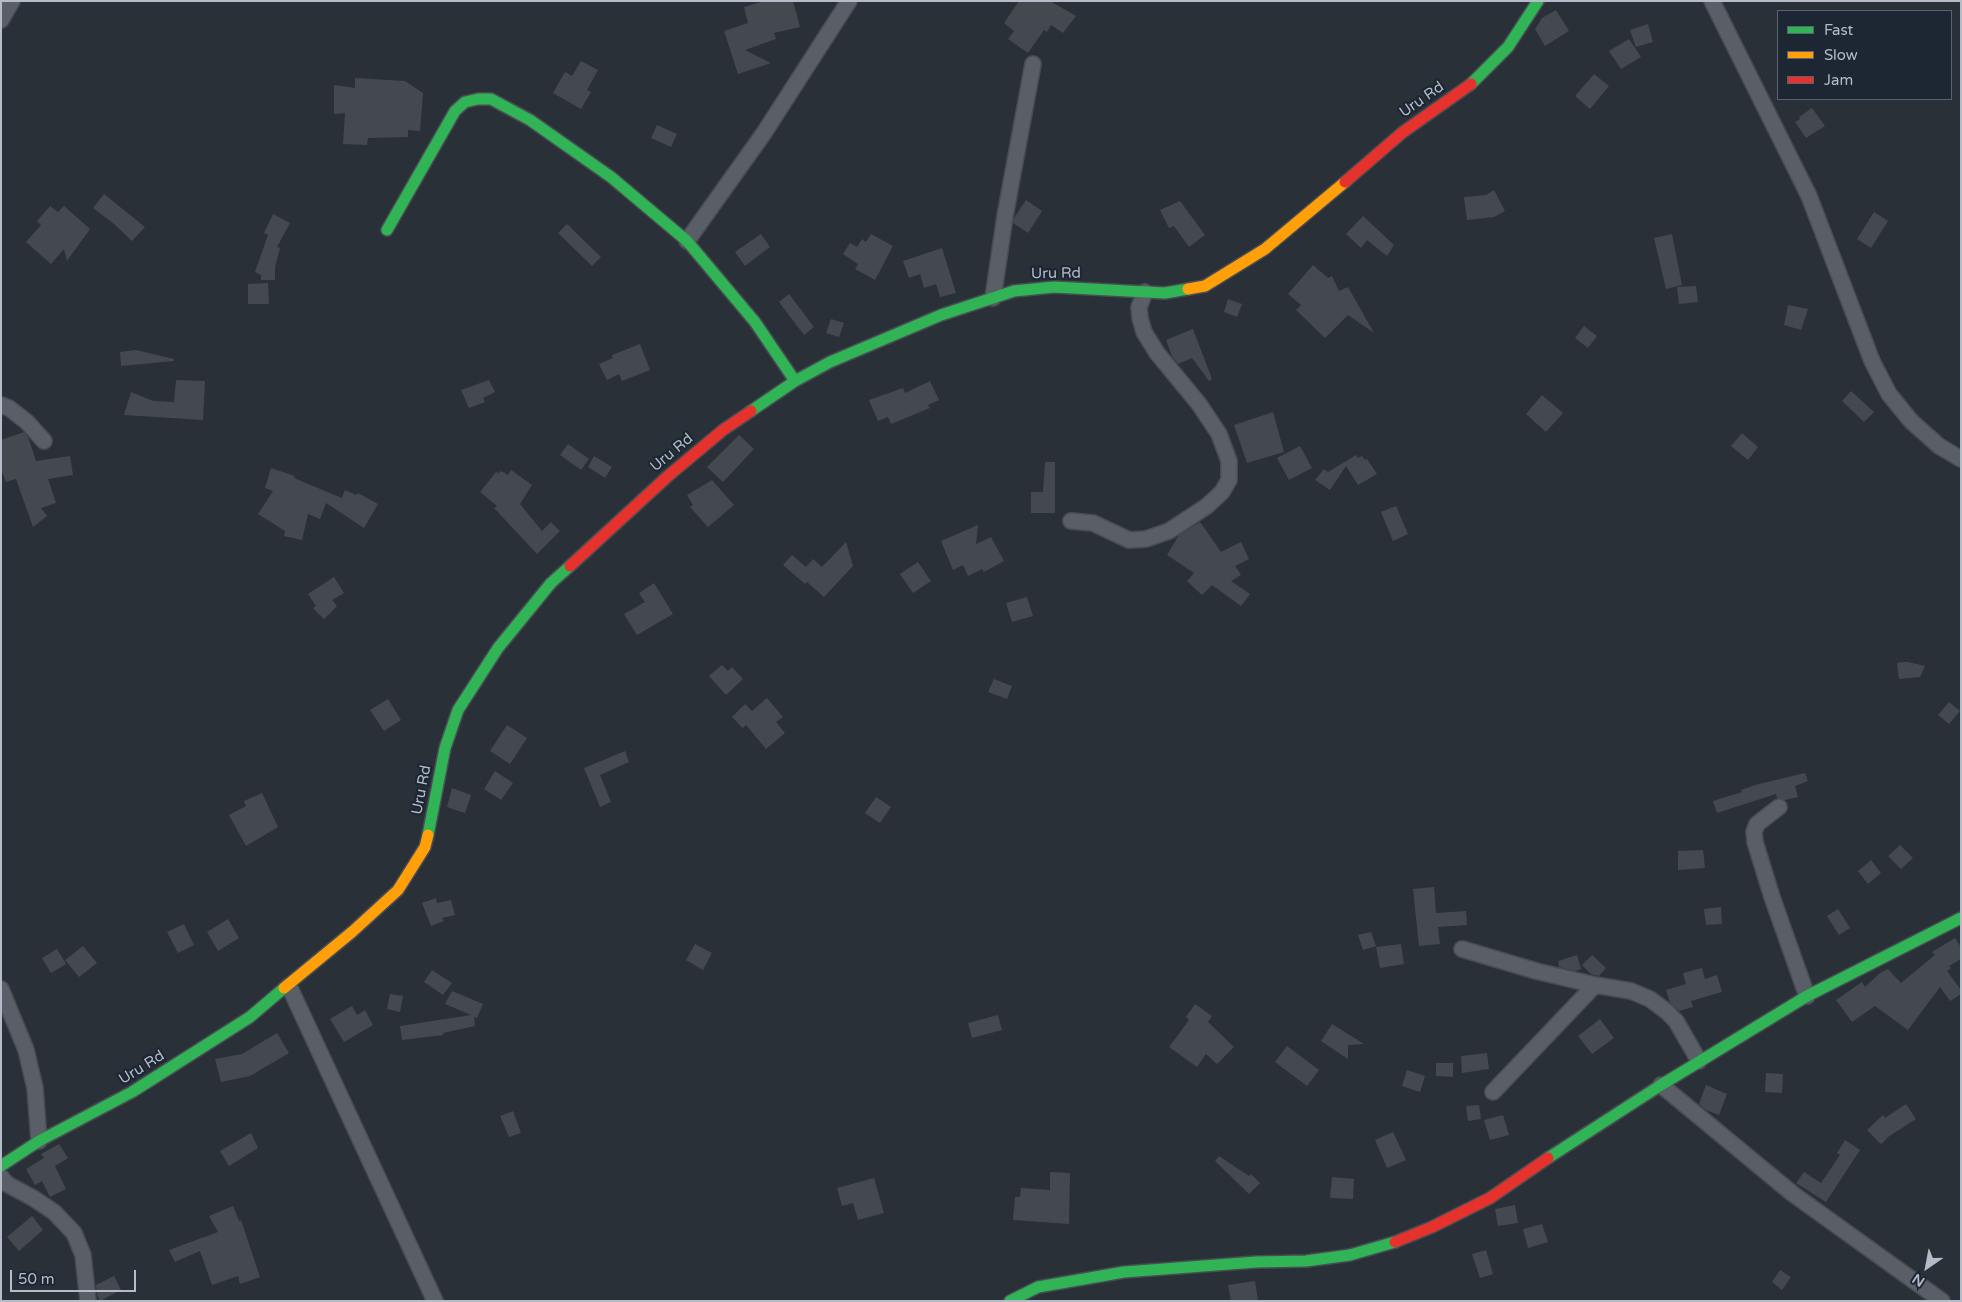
<!DOCTYPE html>
<html>
<head>
<meta charset="utf-8">
<style>
	body { margin:0 }
	#map { position:relative; width:1962px; height:1302px; overflow:hidden; background:#2a3038; font-family:"Varela Round",sans-serif }
	canvas { display:block }
	.frame { position:absolute; inset:0; border:2px solid #b4bcc9; pointer-events:none }
	.legend { position:absolute; left:1777px; top:10px; width:175px; height:90px; box-sizing:border-box; background:#1d2633; border:1px solid #59626f; margin:0; padding:6px 9px; list-style:none; font-size:15px; color:#b4bcc9 }
	.legend li { display:flex; align-items:center; gap:10px; height:25px }
	.legend b { width:25px; border:1px solid #59626f }
	.north { position:absolute; left:1902px; top:1242px; width:50px; height:50px; -webkit-text-stroke:4px #1d2633; paint-order:stroke; rotate:213deg; font-size:14px; font-weight:700; line-height:20px; text-align:center; color:#b4bcc9 }
	.north::after { content:''; display:block; margin:auto; width:18px; height:22px; background:#b4bcc9; clip-path:polygon(50% 0,100% 100%,50% 72%,0 100%) }
	.scale { position:absolute; left:10px; top:1270px; width:126px; height:22px; box-sizing:border-box; border:2px solid #b4bcc9; border-top:0; padding-left:6px; font-size:15px; line-height:18px; white-space:nowrap; color:#b4bcc9; -webkit-text-stroke:4px #1d2633; paint-order:stroke }
</style>
</head>
<body>
<div id="map">
<canvas width="1962" height="1302"></canvas>
<div class="frame"></div>
<ul class="legend">
<li><b style="height:6px;background:#30b455"></b>Fast</li>
<li><b style="height:6px;background:#ff9f0a"></b>Slow</li>
<li><b style="height:6px;background:#e5322d"></b>Jam</li>
</ul>
<div class="north">N</div>
<div class="scale">50 m</div>
</div>
<script>
const c = document.querySelector('canvas').getContext('2d');
c.lineJoin = 'round';
function fillPath(path, color) { c.fillStyle = color; c.fill(path, 'evenodd'); }
const poly = rows => new Path2D(rows.map(r => 'M' + r).join(''));
function trace(path, color, width, dash) { c.strokeStyle = color; c.lineWidth = width; c.lineCap = dash ? 'butt' : 'round'; c.setLineDash(dash || []); c.stroke(path); }
function write(font, color, halo, rows, align = 'center') {
  c.font = font + ' "Varela Round",sans-serif'; c.lineWidth = 4.5; c.setLineDash([]); c.textBaseline = 'middle'; c.strokeStyle = halo; c.fillStyle = color; for (const [text, x, y, turn = 0] of rows) {
    c.save(); c.translate(x, y); c.rotate((+turn || 0) * Math.PI / 180); c.textAlign = isNaN(turn) ? turn : align; if (halo) c.strokeText(text, 0, 0); c.fillText(text, 0, 0); c.restore();
  }
}
const building = poly([
	[764,1,793,1,800,27,774,33,776,39,745,50,771,63,738,74,724,31,748,23,744,7],
	[1019,1,1050,1,1076,16,1063,33,1051,25,1047,32,1044,30,1028,53,1008,39,1014,31,1004,23],
	[1556,10,1569,31,1545,46,1535,29,1542,18],
	[1648,24,1653,42,1636,47,1630,30],
	[1629,39,1641,57,1621,69,1609,51],
	[581,61,598,70,587,90,591,92,581,109,553,93,565,72,572,76],
	[1594,74,1609,86,1590,109,1575,96],
	[355,78,405,81,423,93,420,131,408,130,408,137,368,138,367,145,343,144,345,113,334,114,334,85,355,88],
	[1812,108,1825,126,1806,138,1795,122,1800,119,1799,117],
	[657,125,677,134,671,147,651,138],
	[1494,190,1505,211,1494,217,1467,220,1464,197,1486,195],
	[104,194,145,227,132,241,114,224,93,208],
	[1026,200,1042,211,1028,233,1013,223,1014,218],
	[1180,201,1205,235,1189,247,1174,226,1169,228,1160,210],
	[50,206,58,212,64,206,90,229,67,261,64,249,51,264,26,242,41,225,37,221],
	[1874,212,1888,221,1871,248,1857,239],
	[273,214,290,223,277,247,280,248,275,267,275,280,261,280,261,275,255,272,268,235,264,233],
	[1363,216,1394,245,1387,256,1367,240,1361,248,1346,234],
	[567,224,601,257,592,266,558,233],
	[761,234,770,247,745,266,735,252],
	[871,234,893,246,875,280,855,269,858,264,843,254,850,243,857,247,862,239,866,242],
	[1672,234,1682,285,1666,289,1654,238],
	[942,248,956,293,940,297,936,284,924,288,920,274,909,278,903,261],
	[1313,265,1328,278,1332,276,1339,291,1348,287,1374,333,1348,315,1325,338,1296,310,1301,305,1288,294],
	[268,283,269,304,248,304,248,284],
	[1696,286,1698,302,1679,304,1677,287],
	[789,294,814,327,804,335,779,302],
	[1228,299,1242,304,1237,317,1224,312],
	[1788,305,1808,309,1801,330,1784,325],
	[831,319,844,323,839,337,826,333],
	[1584,326,1597,336,1588,348,1575,338],
	[1193,329,1212,379,1209,381,1192,358,1178,364,1172,356,1166,340],
	[640,344,650,370,622,381,619,374,607,380,599,364,613,358,612,355],
	[136,350,174,359,174,361,121,366,120,352],
	[176,380,205,381,203,420,124,415,131,392,153,401,174,402],
	[489,380,495,392,483,398,485,402,469,408,461,390],
	[930,381,939,400,928,405,930,408,891,424,888,417,878,421,869,400,903,388,905,393],
	[1851,391,1874,412,1864,422,1842,401],
	[1542,395,1563,413,1546,432,1526,414],
	[1273,412,1284,452,1247,463,1234,425],
	[24,432,28,437,36,461,70,456,73,475,48,479,56,503,41,508,47,516,33,527,16,479,6,482,1,469,1,440],
	[1742,433,1758,447,1748,460,1731,446],
	[739,435,754,449,723,482,707,467],
	[568,444,589,459,581,470,560,455],
	[1300,446,1312,468,1289,480,1277,458],
	[1356,455,1358,458,1362,456,1365,460,1367,459,1377,474,1358,485,1346,466,1330,490,1315,480,1324,469,1328,472],
	[594,456,612,467,605,478,588,467],
	[1045,462,1055,462,1055,513,1031,513,1031,492,1043,492],
	[271,468,295,476,294,478,342,498,345,490,356,495,358,493,378,504,364,528,326,503,320,519,308,514,302,540,284,536,285,531,258,514,273,491,265,488],
	[511,470,532,485,520,504,542,531,551,522,560,531,537,554,494,508,497,506,480,492,496,472,499,473,501,471,508,475],
	[712,480,734,505,708,527,690,507,693,505,687,495],
	[1396,506,1408,534,1393,541,1381,512],
	[1200,522,1221,552,1241,542,1249,559,1235,566,1241,575,1231,581,1250,594,1241,606,1212,585,1202,595,1187,581,1194,573,1167,555,1179,535],
	[978,525,976,544,991,537,1004,561,984,572,982,569,968,576,963,565,953,570,941,541],
	[846,542,853,566,824,597,807,582,805,584,783,565,792,555,806,567,813,559,822,567],
	[918,562,931,581,913,593,900,574],
	[334,577,344,593,332,600,337,606,324,619,313,608,316,606,308,594],
	[654,583,673,614,637,635,624,614,645,602,639,593],
	[1027,597,1033,616,1012,622,1006,603],
	[1903,662,1908,662,1925,666,1920,677,1899,679,1897,663],
	[722,665,728,671,732,667,743,679,726,695,709,676],
	[994,679,1012,686,1007,699,988,692],
	[767,698,783,717,776,722,785,733,766,749,746,725,743,728,732,717,745,704,752,711],
	[388,699,401,720,384,731,370,710],
	[1949,702,1960,711,1949,724,1938,715],
	[507,725,527,738,510,764,490,751],
	[625,751,629,762,600,775,611,802,600,807,584,768],
	[495,771,513,783,501,800,484,789],
	[1805,773,1808,781,1795,786,1798,797,1785,800,1777,798,1776,794,1717,813,1713,801,1742,792,1741,790,1755,785],
	[452,788,471,795,465,813,447,807],
	[262,793,278,827,246,846,229,815,246,806,244,801],
	[876,797,891,807,880,823,865,813],
	[1900,845,1913,858,1901,869,1888,856],
	[1703,850,1705,868,1678,870,1678,851],
	[1871,860,1881,873,1868,884,1858,871],
	[1434,887,1436,913,1466,911,1467,925,1438,927,1440,944,1419,946,1413,889],
	[436,898,437,903,451,900,455,915,442,918,444,921,431,926,422,903],
	[1721,907,1722,924,1706,925,1704,909],
	[1838,909,1850,928,1839,935,1827,916],
	[228,919,239,938,218,951,207,932],
	[184,924,194,945,178,953,167,932],
	[1371,932,1376,946,1363,950,1358,935],
	[1955,938,1961,947,1961,959,1949,966,1951,968,1947,971,1961,990,1961,994,1950,1001,1940,987,1908,1030,1875,1006,1852,1022,1836,1000,1862,982,1865,987,1880,973,1888,969,1901,983,1935,955,1932,952],
	[695,944,712,953,703,970,686,960],
	[1401,944,1404,964,1380,968,1376,947],
	[83,946,97,963,79,977,65,960],
	[57,949,66,964,51,973,42,958],
	[1577,955,1581,969,1575,971,1559,967,1558,961],
	[1592,955,1606,968,1599,976,1591,974,1582,965],
	[1702,968,1705,979,1717,975,1722,992,1691,1001,1693,1007,1679,1011,1670,1003,1666,990,1686,984,1683,973],
	[432,970,452,983,443,995,424,982],
	[452,991,483,1004,477,1018,474,1017,475,1026,443,1033,443,1035,402,1040,400,1026,471,1015,445,1004],
	[390,994,403,996,400,1012,387,1009],
	[1195,1004,1212,1016,1208,1022,1234,1047,1217,1064,1206,1054,1197,1067,1169,1047,1189,1020,1186,1017],
	[352,1006,357,1015,365,1010,373,1025,344,1042,330,1019],
	[998,1015,1002,1030,972,1038,968,1023],
	[1600,1019,1614,1038,1592,1054,1578,1036],
	[1332,1024,1364,1044,1348,1045,1348,1059,1321,1041],
	[277,1033,289,1053,250,1076,221,1082,215,1059,242,1054],
	[1287,1046,1319,1070,1307,1086,1275,1062],
	[1487,1053,1489,1069,1462,1073,1461,1056],
	[1436,1063,1453,1063,1453,1077,1436,1076],
	[1407,1070,1425,1076,1420,1092,1402,1086],
	[1766,1073,1783,1074,1782,1093,1765,1092],
	[1706,1085,1727,1094,1719,1115,1706,1110,1699,1104],
	[1906,1104,1916,1119,1888,1137,1881,1144,1867,1130,1883,1115,1885,1118],
	[1479,1105,1481,1119,1468,1121,1466,1106],
	[513,1111,521,1133,509,1137,500,1116],
	[1503,1115,1509,1135,1490,1140,1484,1120],
	[1393,1132,1406,1160,1387,1168,1375,1140],
	[251,1133,258,1148,229,1166,220,1151],
	[1845,1140,1860,1150,1826,1202,1796,1183,1804,1172,1821,1183,1840,1155,1837,1153],
	[59,1144,68,1158,55,1166,66,1189,50,1197,42,1181,35,1185,26,1169,44,1158,41,1154],
	[1219,1156,1249,1176,1251,1174,1260,1183,1249,1194,1215,1161],
	[1050,1172,1070,1173,1069,1224,1013,1220,1015,1197,1020,1197,1021,1188,1050,1190],
	[1332,1177,1354,1179,1353,1199,1330,1198],
	[874,1178,884,1213,858,1220,853,1203,842,1206,837,1188],
	[1515,1205,1518,1223,1498,1226,1495,1209],
	[233,1206,239,1221,241,1220,260,1277,240,1284,238,1276,212,1285,200,1251,175,1262,169,1250,218,1232,209,1216],
	[32,1216,43,1230,19,1251,7,1237],
	[1542,1224,1548,1242,1528,1248,1523,1229],
	[1486,1250,1493,1274,1480,1278,1472,1254],
	[1780,1270,1791,1277,1782,1290,1772,1282],
	[114,1276,121,1290,100,1301,97,1295,96,1285],
	[1255,1281,1258,1301,1231,1301,1228,1285]
]);
const street = poly([
	[1712,1,1809,196,1872,361,1889,394,1911,421,1939,446,1961,459],
	[1,20,12,1],
	[687,241,764,133,849,1],
	[993,298,1005,216,1033,64],
	[1,405,9,408,27,422,44,441],
	[1071,521,1093,523,1129,540,1146,539,1169,531,1207,506,1222,492,1229,480,1229,461,1219,434,1199,404,1157,353,1144,332,1140,318,1139,307,1145,292],
	[1779,807,1757,824,1754,832,1755,842,1772,897,1807,996],
	[1462,949,1536,971,1595,985,1631,991,1650,999,1666,1011,1676,1021,1699,1061],
	[289,986,435,1301],
	[1,989,26,1050,35,1088,39,1141],
	[1661,1085,1793,1194,1942,1301],
	[1493,1092,1595,985],
	[1,1177,7,1184,33,1198,54,1212,74,1233,83,1255,88,1301]
]);
const fast = poly([
	[1471,84,1508,47,1538,1],
	[387,230,455,111,465,102,478,99,491,99,530,120,611,177,687,241,755,322,795,381],
	[751,411,795,381,830,362,941,315,1014,291,1054,287,1165,293,1188,289],
	[428,835,445,748,458,710,498,648,551,583,570,566],
	[1548,1158,1661,1085,1807,996,1961,918],
	[1,1166,39,1141,132,1092,250,1017,284,988],
	[1010,1301,1038,1287,1124,1272,1256,1262,1306,1261,1350,1255,1395,1242]
]);
const slow = poly([
	[1188,289,1205,286,1265,249,1345,182],
	[284,988,352,932,398,890,425,847,428,835]
]);
const jam = poly([
	[1345,182,1403,132,1471,84],
	[570,566,668,476,723,430,751,411],
	[1395,1242,1432,1227,1490,1198,1548,1158]
]);
const streetNames = [
	["Uru Rd",1422,100,-35],
	["Uru Rd",1056,274,-1],
	["Uru Rd",672,453,-40],
	["Uru Rd",422,790,-79],
	["Uru Rd",142,1068,-32]
];
fillPath(building, '#444950');
trace(street, '#484c53', 18);
trace(fast, '#484c53', 14);
trace(slow, '#484c53', 14);
trace(jam, '#484c53', 14);
trace(street, '#5a5e66', 15);
trace(fast, '#30b455', 11);
trace(slow, '#ff9f0a', 11);
trace(jam, '#e5322d', 11);
write('15px', '#b4bcc9', '#1d2633', streetNames);
</script>
</body>
</html>
